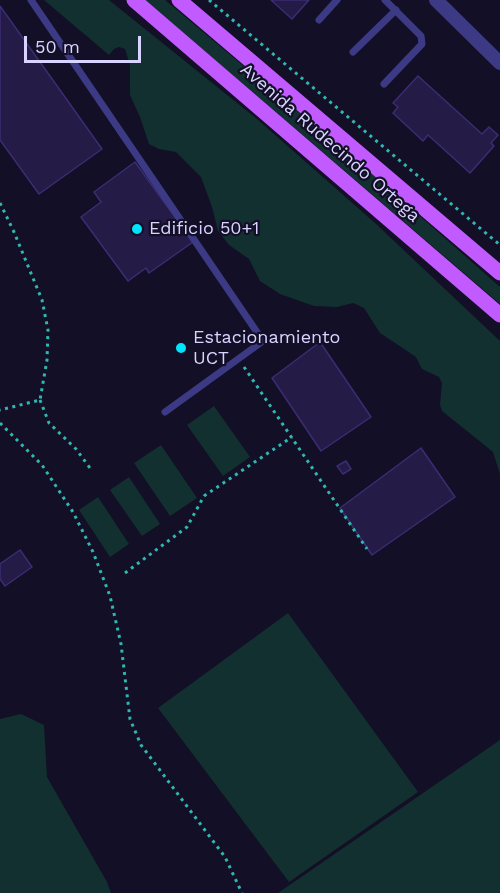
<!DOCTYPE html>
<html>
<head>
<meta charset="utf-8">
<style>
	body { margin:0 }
	#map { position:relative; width:500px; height:893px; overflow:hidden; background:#130f26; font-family:"Work Sans",sans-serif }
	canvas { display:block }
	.scale { position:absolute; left:24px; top:36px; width:117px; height:27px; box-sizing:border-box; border:3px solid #d9d4ff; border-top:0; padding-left:8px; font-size:18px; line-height:21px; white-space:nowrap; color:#d9d4ff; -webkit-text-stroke:4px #130f26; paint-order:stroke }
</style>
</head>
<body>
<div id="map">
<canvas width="500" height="893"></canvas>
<div class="scale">50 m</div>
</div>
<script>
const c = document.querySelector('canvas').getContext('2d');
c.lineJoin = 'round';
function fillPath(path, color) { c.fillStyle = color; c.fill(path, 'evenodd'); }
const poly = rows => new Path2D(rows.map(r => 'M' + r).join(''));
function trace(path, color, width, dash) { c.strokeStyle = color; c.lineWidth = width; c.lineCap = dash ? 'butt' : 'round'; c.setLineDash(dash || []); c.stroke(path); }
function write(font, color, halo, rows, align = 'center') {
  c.font = font + ' "Work Sans",sans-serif'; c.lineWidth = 4.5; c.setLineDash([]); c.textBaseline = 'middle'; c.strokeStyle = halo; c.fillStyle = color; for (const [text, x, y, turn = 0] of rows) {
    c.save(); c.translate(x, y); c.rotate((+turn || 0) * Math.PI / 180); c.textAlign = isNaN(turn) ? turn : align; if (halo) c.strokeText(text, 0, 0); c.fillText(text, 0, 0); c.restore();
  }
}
const green = poly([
	[44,0,109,0,257,119,375,223,500,341,500,474,493,452,442,411,440,405,442,383,439,377,422,369,416,357,380,333,364,308,353,303,337,307,314,306,280,294,260,281,249,259,229,245,218,231,212,207,201,177,176,152,159,149,149,144,140,117,130,95,130,65,125,49,119,47,114,49,109,55],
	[145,0,165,0,377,178,500,287,500,304],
	[214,406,250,457,223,476,187,425],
	[161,445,197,498,170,516,134,463],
	[129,477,160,524,142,536,110,490],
	[98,497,129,544,110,557,79,510],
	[288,613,418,792,289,882,158,708],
	[21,714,44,725,47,777,107,882,111,893,0,893,0,719],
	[500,740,500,893,278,893]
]);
const building = poly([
	[271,0,309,0,292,19,271,0],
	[0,6,102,149,39,194,0,140,0,6],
	[418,76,482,134,489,127,498,135,491,143,494,146,470,173,428,135,423,141,393,113,398,107,393,103,418,76],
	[135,162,193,242,149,273,146,268,128,281,81,217,101,202,94,192,135,162],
	[320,342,371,417,321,451,272,378,320,342],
	[421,448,455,497,372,555,340,508,421,448],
	[346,461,351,469,343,474,337,466,346,461],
	[20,550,32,567,5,586,0,579,0,564,20,550]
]);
const path = poly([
	[209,0,500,245],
	[0,203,14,232,42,300,48,330,47,360,40,400,0,410],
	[244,367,367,549],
	[40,400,49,423,76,449,90,468],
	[0,423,42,465,73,512,93,552,110,596,121,644,130,719,141,745,225,857,242,893],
	[125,573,187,527,204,496,292,437]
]);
const service = poly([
	[31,0,263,341,165,412],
	[319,20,337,0],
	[353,52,396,10],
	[384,84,422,44,421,36,385,0]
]);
const minor = poly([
	[436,0,500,63]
]);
const primary = poly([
	[134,0,500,315],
	[179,0,500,273]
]);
const markers = [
	[137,229,6,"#00e5ff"],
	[181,348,6,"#00e5ff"]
];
const streetNames = [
	["Avenida Rudecindo Ortega",330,143,41]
];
const poiNames = [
	["Edificio 50+1",149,229],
	["Estacionamiento",193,338],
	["UCT",193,359]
];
fillPath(green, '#12302f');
fillPath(building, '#241b47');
trace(building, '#3b2d73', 1.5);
trace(path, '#2fb8b0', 3, [3, 4.5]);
trace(service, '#3d3a85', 7);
trace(minor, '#3d3a85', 14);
trace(primary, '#c25bff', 15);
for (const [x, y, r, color] of markers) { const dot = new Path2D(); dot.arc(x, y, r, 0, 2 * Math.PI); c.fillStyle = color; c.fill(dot); trace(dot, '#130f26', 2); }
write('18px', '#d9d4ff', '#130f26', streetNames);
write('18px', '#d9d4ff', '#130f26', poiNames, 'left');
</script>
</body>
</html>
